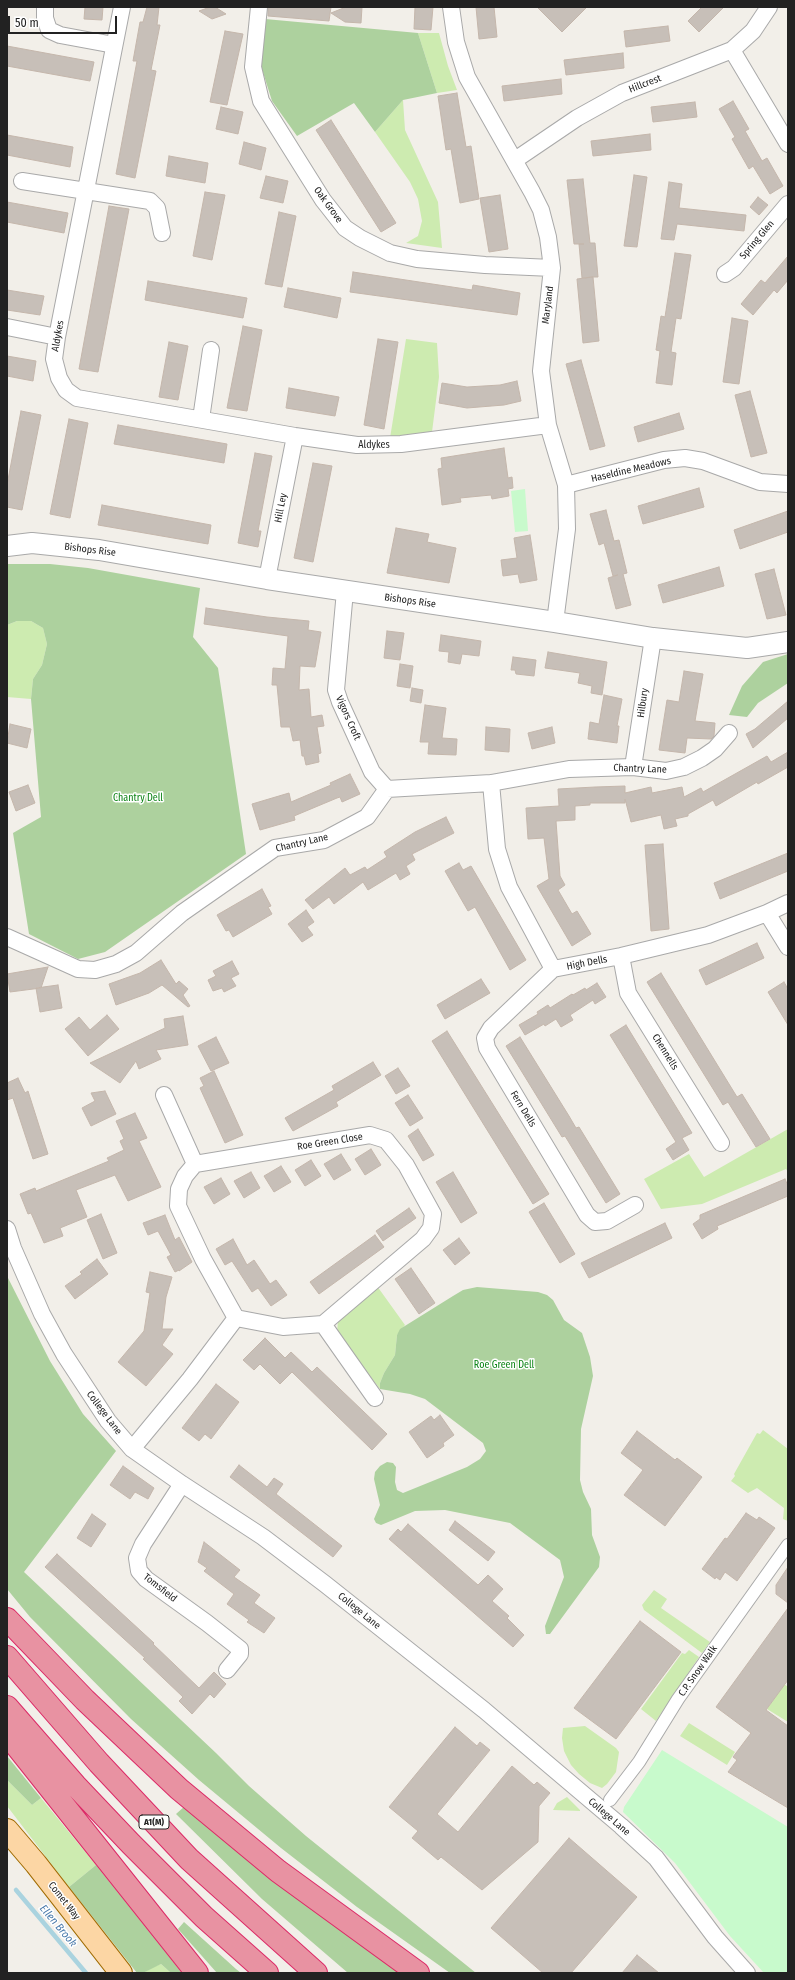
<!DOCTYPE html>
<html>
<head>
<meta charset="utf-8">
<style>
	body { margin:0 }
	#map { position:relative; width:795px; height:1980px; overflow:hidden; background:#f2efe9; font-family:"Fira Sans Condensed",sans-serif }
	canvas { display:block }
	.frame { position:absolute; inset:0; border:8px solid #222; pointer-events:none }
	.scale { position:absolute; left:8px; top:16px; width:109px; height:18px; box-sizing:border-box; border:2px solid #222; border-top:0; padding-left:5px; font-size:12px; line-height:14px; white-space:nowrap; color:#222; -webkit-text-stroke:3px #fff; paint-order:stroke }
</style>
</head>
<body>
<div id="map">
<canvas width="795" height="1980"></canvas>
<div class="frame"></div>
<div class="scale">50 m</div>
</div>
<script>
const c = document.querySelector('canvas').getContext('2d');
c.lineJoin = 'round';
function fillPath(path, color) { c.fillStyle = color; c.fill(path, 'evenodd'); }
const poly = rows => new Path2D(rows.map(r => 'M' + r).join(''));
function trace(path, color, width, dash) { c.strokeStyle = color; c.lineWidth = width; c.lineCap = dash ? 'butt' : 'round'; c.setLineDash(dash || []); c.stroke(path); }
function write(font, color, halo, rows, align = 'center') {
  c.font = font + ' "Fira Sans Condensed",sans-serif'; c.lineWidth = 3; c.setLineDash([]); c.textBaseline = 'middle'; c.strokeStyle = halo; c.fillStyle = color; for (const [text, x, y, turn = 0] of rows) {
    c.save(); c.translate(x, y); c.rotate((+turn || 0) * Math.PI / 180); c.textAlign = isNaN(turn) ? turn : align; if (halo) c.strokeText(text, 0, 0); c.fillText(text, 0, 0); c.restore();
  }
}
const grass = poly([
	[418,33,439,33,448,66,457,90,437,93],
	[403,100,405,130,438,202,442,248,406,243,418,236,422,221,418,199,410,182,375,132],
	[406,339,437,343,439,377,432,432,390,438],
	[17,621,31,621,43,628,47,644,42,665,33,679,31,699,7,697,7,625],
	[788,1129,788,1172,786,1169,702,1204,661,1209,644,1179,689,1154,704,1177],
	[377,1286,405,1325,397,1335,395,1355,384,1373,380,1383,380,1389,337,1333,338,1320],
	[763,1430,788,1449,788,1521,783,1519,784,1508,757,1488,748,1493,731,1481,735,1476,734,1474,757,1433,760,1434],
	[654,1590,667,1599,661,1608,710,1642,702,1653,644,1610,642,1605],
	[689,1650,699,1657,656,1721,641,1709,682,1653,685,1654],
	[784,1684,788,1687,788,1722,767,1709],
	[689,1723,735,1752,727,1765,680,1736],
	[585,1726,616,1748,619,1752,616,1772,607,1784,602,1788,590,1783,579,1774,571,1765,564,1751,562,1738,563,1728],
	[7,1780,32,1805,41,1798,96,1865,69,1887,7,1806],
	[567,1797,580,1810,580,1811,553,1810,557,1803],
	[161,1964,171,1973,143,1973,153,1967]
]);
const forest = poly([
	[265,19,418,33,437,93,403,100,375,132,354,103,297,136,272,101,261,66],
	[7,564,50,564,88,568,200,588,193,637,218,668,246,854,105,952,78,959,29,934,13,833,41,817,31,699,33,679,42,665,47,644,43,628,31,621,17,621,7,625],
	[788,654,788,683,758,703,747,717,729,715,742,686,763,662],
	[7,1276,50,1361,83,1414,116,1451,24,1572,216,1753,249,1786,306,1836,476,1973,450,1973,357,1907,281,1848,199,1780,131,1719,30,1617,7,1589],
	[477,1287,538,1292,547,1295,553,1300,564,1320,582,1333,590,1357,593,1376,581,1429,580,1480,583,1492,591,1509,592,1535,600,1557,599,1567,550,1634,546,1634,545,1626,564,1577,560,1560,510,1523,445,1510,415,1511,381,1525,376,1523,374,1519,380,1505,374,1479,375,1472,380,1466,387,1462,393,1463,396,1467,395,1482,397,1490,403,1493,467,1467,480,1459,486,1451,483,1443,425,1399,410,1394,380,1389,380,1383,384,1373,395,1355,397,1335,400,1329,453,1296,463,1290],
	[7,1756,41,1798,32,1805,7,1780],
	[185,1806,401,1973,348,1973,262,1899,176,1814],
	[96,1865,151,1934,182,1973,171,1973,161,1964,143,1973,137,1973,69,1887],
	[184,1922,236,1969,241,1973,217,1973,178,1929]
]);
const park = poly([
	[525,489,528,531,515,532,511,491],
	[662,1750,788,1827,788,1973,764,1973,730,1936,675,1863,623,1812,624,1807]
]);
const stream = poly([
	[16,1890,86,1973]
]);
const building = poly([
	[85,7,103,7,102,20,84,19,85,7],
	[147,7,159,7,157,25,160,25,151,70,156,71,135,178,116,174,137,61,133,61,140,22,143,22,147,7],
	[210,7,215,7,226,14,212,19,199,11,210,7],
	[268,7,331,7,329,21,268,16,268,7],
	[346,7,362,7,361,23,345,22,331,13,346,7],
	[415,7,433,7,431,30,414,29,415,7],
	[476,7,494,7,497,37,479,39,476,7],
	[537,7,587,7,562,32,537,7],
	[702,7,724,7,699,32,688,21,702,7],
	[668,26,670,41,626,47,624,31,668,26],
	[225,31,243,34,227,105,210,102,225,31],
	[7,46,94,62,90,81,7,66,7,46],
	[623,53,624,68,566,75,564,60,623,53],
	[561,79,562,94,504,101,502,86,561,79],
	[457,93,466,147,471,146,479,199,460,203,451,149,446,150,438,96,457,93],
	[733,101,749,129,745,131,762,161,767,158,783,186,770,194,753,166,749,169,732,139,735,137,719,109,733,101],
	[695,102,697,117,653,122,651,107,695,102],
	[221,107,243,112,238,134,216,129,221,107],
	[331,120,396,223,381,232,316,130,331,120],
	[650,134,651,150,593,156,591,141,650,134],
	[7,135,73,147,70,167,7,155,7,135],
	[244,142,266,148,261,170,239,164,244,142],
	[169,156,208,163,205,183,166,176,169,156],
	[634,175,647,177,637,247,624,246,634,175],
	[266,176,288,181,283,203,260,198,266,176],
	[583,179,590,243,595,243,598,277,593,277,599,341,583,343,577,279,593,277,582,278,579,244,584,244,574,244,567,180,583,179],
	[669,182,682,184,679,208,746,215,744,231,677,224,674,240,661,239,669,182],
	[205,192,225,195,212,260,193,256,205,192],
	[500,195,508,249,489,252,480,198,500,195],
	[758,197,768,205,759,215,750,207,758,197],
	[7,202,68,213,64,233,7,222,7,202],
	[109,206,129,209,98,372,79,369,109,206],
	[279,212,296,216,282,287,265,284,279,212],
	[675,253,691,255,681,319,676,318,671,352,676,353,672,385,656,383,660,351,656,350,661,316,665,317,675,253],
	[788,256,788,280,777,293,774,290,753,315,741,304,761,280,765,283,788,256],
	[353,272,472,290,473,285,520,293,517,315,350,292,353,272],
	[148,281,247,298,243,318,145,300,148,281],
	[288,288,341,298,337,318,284,307,288,288],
	[7,290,44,296,40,315,7,310,7,290],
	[732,318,748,321,739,384,723,382,732,318],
	[243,326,262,330,247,411,227,408,243,326],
	[378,339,398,342,384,429,364,425,378,339],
	[169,342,188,346,178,400,159,397,169,342],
	[7,356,36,361,33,381,7,376,7,356],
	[581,360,605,446,590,450,566,364,581,360],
	[517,381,521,401,504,405,467,408,439,403,442,383,467,387,500,385,517,381],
	[289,388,339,397,335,416,286,408,289,388],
	[750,391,767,453,751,457,735,395,750,391],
	[21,411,41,415,22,510,7,507,7,485,21,411],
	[679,413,684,429,638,442,634,427,679,413],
	[69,419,88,423,70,518,50,514,69,419],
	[118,425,227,444,224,463,114,444,118,425],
	[504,448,508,478,512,477,513,488,508,489,509,496,492,499,491,495,460,498,461,502,442,505,438,469,442,468,441,458,504,448],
	[255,453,272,456,258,531,261,531,258,547,238,543,255,453],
	[313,463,332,466,313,562,294,558,313,463],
	[699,488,704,507,643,524,638,506,699,488],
	[102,505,211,525,208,544,98,525,102,505],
	[606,510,614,541,619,540,627,573,623,574,631,605,616,609,608,578,618,575,613,576,604,543,599,545,590,514,606,510],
	[788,511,788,532,740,549,734,530,788,511],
	[396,528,429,534,427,542,456,548,449,583,387,573,396,528],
	[530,535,537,580,520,583,518,574,503,576,501,560,517,558,514,538,530,535],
	[719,567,724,586,663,603,658,585,719,567],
	[774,569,786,615,767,619,755,574,774,569],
	[206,608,267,617,309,621,308,630,321,632,315,667,300,666,299,690,309,689,311,717,322,715,324,726,317,727,321,753,318,754,319,762,306,765,304,756,302,756,300,740,293,741,290,727,281,727,277,685,272,685,273,668,285,669,288,636,204,624,206,608],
	[387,631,404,633,400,660,384,658,387,631],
	[441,635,481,641,479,656,462,654,460,664,448,662,449,652,439,651,441,635],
	[548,652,607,662,602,695,591,693,592,686,578,683,580,673,545,668,548,652],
	[513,657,536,660,534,676,516,674,515,670,511,670,513,657],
	[400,664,413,666,410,688,397,686,400,664],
	[684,671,703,674,695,721,715,723,714,736,711,739,687,738,685,753,659,750,667,700,679,702,684,671],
	[412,688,423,690,421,703,410,701,412,688],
	[604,695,622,699,617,726,619,726,617,743,588,739,590,722,599,724,604,695],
	[788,701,788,718,753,748,746,734,755,729,788,701],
	[425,705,446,708,442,738,457,739,456,755,428,754,429,742,420,742,425,705],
	[10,724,31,729,27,748,7,743,10,724],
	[486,727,510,729,509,752,485,750,486,727],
	[552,727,555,743,532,749,528,733,552,727],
	[788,752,788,767,758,784,757,782,716,806,713,800,688,814,688,816,675,819,677,826,664,829,661,815,631,822,625,799,625,803,590,803,590,805,575,806,575,820,556,821,560,876,565,885,558,890,572,914,577,911,591,934,572,946,537,886,549,879,544,838,528,839,526,808,559,806,558,789,595,787,625,786,625,793,651,787,652,793,682,787,684,797,701,788,703,792,767,756,771,762,788,752],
	[350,774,360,794,342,802,340,797,337,798,294,816,295,820,260,830,252,804,289,793,291,802,331,785,330,783,350,774],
	[28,785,35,803,16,811,9,792,28,785],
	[446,817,454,833,412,854,415,860,406,866,410,874,400,880,396,873,368,890,363,882,334,904,329,897,313,909,305,900,345,868,350,875,365,867,367,870,387,857,384,852,415,832,446,817],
	[663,844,669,929,651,931,645,845,663,844],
	[788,853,788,871,720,899,714,883,788,853],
	[459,863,463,870,471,866,526,960,510,970,475,907,468,911,445,871,459,863],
	[262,889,271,906,268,907,272,914,233,937,229,930,226,931,217,915,262,889],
	[306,910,314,922,307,927,313,935,302,942,288,924,306,910],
	[757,943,764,958,706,985,699,970,757,943],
	[161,960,176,984,179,981,188,989,183,995,190,1006,188,1007,162,985,149,993,116,1005,109,984,140,973,161,960],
	[232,961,239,974,231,978,236,986,224,992,222,988,213,991,208,980,216,976,213,971,232,961],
	[48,967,41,988,10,992,7,974,48,967],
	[661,973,737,1097,742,1094,770,1139,756,1147,728,1102,723,1105,647,982,661,973],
	[481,979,490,993,445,1019,437,1005,481,979],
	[784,982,788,989,788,1025,768,992,784,982],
	[597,983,606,997,595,1004,593,1000,570,1015,573,1020,561,1027,556,1019,545,1026,544,1024,525,1035,519,1025,538,1014,537,1012,548,1005,550,1008,572,994,573,995,585,988,586,990,597,983],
	[58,985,62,1008,40,1012,36,988,58,985],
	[107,1015,119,1029,88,1056,65,1029,79,1017,90,1030,107,1015],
	[183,1016,188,1045,156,1050,161,1059,139,1069,136,1061,120,1083,90,1063,165,1028,164,1019,183,1016],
	[626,1025,692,1133,682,1138,689,1150,673,1160,666,1149,676,1142,610,1035,626,1025],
	[447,1031,549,1194,533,1204,432,1041,447,1031],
	[216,1037,229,1063,211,1071,198,1046,216,1037],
	[520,1037,569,1116,576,1128,579,1127,620,1194,606,1203,565,1136,562,1137,506,1046,520,1037],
	[373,1062,381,1075,336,1102,338,1106,293,1131,285,1118,334,1090,332,1086,373,1062],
	[398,1068,410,1086,396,1094,385,1076,398,1068],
	[214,1071,243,1135,225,1143,200,1088,204,1086,200,1078,214,1071],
	[18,1078,25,1093,28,1091,48,1154,33,1159,13,1098,7,1100,7,1083,18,1078],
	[105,1091,116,1114,91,1126,82,1108,95,1101,91,1093,105,1091],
	[408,1095,423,1118,410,1126,395,1103,408,1095],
	[135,1113,147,1138,139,1141,161,1187,128,1201,115,1175,76,1190,87,1217,60,1228,63,1236,44,1243,31,1213,28,1214,20,1194,35,1188,36,1191,109,1161,107,1158,124,1150,120,1141,124,1139,116,1121,135,1113],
	[418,1129,434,1155,423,1161,408,1136,418,1129],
	[371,1149,381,1165,365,1175,355,1159,371,1149],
	[341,1154,351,1170,334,1180,324,1164,341,1154],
	[311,1160,321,1176,305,1186,295,1170,311,1160],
	[281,1166,291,1182,274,1192,264,1176,281,1166],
	[251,1172,260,1188,244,1198,234,1181,251,1172],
	[453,1172,477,1213,461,1223,436,1182,453,1172],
	[221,1178,230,1194,214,1204,204,1187,221,1178],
	[785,1179,788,1186,788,1196,717,1226,718,1229,702,1239,693,1224,700,1219,700,1215,785,1179],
	[544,1203,575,1254,560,1263,529,1212,544,1203],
	[409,1208,416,1218,383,1241,376,1231,409,1208],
	[101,1214,117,1253,103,1259,87,1220,101,1214],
	[165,1215,175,1240,179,1237,192,1262,179,1271,179,1270,175,1272,167,1257,171,1255,158,1231,148,1235,143,1223,165,1215],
	[665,1223,672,1238,589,1278,581,1263,665,1223],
	[375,1235,384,1247,319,1294,310,1282,375,1235],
	[459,1238,470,1253,455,1265,443,1250,459,1238],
	[233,1239,247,1265,254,1260,270,1284,276,1280,287,1295,271,1306,258,1288,252,1292,232,1261,225,1265,216,1249,233,1239],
	[97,1259,108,1274,75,1299,65,1286,82,1274,80,1272,97,1259],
	[411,1268,435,1303,419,1314,395,1279,411,1268],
	[150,1272,172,1277,166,1297,162,1329,173,1329,162,1345,173,1354,146,1386,118,1362,144,1331,150,1293,146,1292,150,1272],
	[265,1338,285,1358,291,1352,312,1372,317,1367,387,1434,372,1450,292,1372,280,1384,260,1364,254,1370,243,1360,265,1338],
	[216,1384,239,1402,211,1439,205,1434,199,1441,182,1428,216,1384],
	[440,1415,454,1435,443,1443,444,1446,427,1458,409,1432,431,1416,434,1420,440,1415],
	[637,1431,675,1460,677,1458,702,1477,665,1526,624,1495,643,1470,621,1453,637,1431],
	[239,1465,267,1487,274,1478,283,1484,276,1494,342,1546,333,1557,230,1477,239,1465],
	[123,1466,154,1488,148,1499,135,1492,130,1499,110,1485,123,1466],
	[746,1513,757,1520,759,1517,775,1528,737,1581,725,1572,720,1580,716,1577,715,1579,702,1569,725,1538,727,1539,746,1513],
	[92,1514,106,1524,91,1547,77,1538,92,1514],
	[455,1521,495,1552,488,1561,449,1530,455,1521],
	[408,1524,478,1585,488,1575,503,1589,492,1601,509,1616,507,1618,524,1635,513,1647,389,1539,398,1529,401,1532,408,1524],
	[204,1542,240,1570,234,1577,260,1595,254,1603,275,1618,264,1633,247,1622,249,1620,227,1604,234,1594,204,1571,207,1568,198,1562,204,1542],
	[57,1554,154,1643,153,1644,199,1688,214,1672,226,1684,214,1698,210,1694,192,1714,179,1701,183,1697,143,1659,145,1658,45,1567,57,1554],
	[788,1567,788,1603,776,1594,776,1585,788,1567],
	[788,1608,788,1680,766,1710,788,1726,788,1808,728,1772,737,1760,733,1757,751,1733,716,1707,788,1608],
	[640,1621,681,1652,616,1739,574,1708,640,1621],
	[455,1727,477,1746,480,1742,490,1750,437,1814,458,1832,512,1766,534,1785,537,1782,550,1793,539,1806,538,1842,482,1890,441,1857,438,1860,412,1838,418,1831,389,1807,455,1727],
	[569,1838,637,1897,571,1973,543,1973,491,1928,569,1838],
	[637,1955,659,1973,622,1973,637,1955]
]);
const pedestrian = poly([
	[610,1800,639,1762,678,1699,788,1545]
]);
const minor = poly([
	[45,7,45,18,49,30,60,35,114,45],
	[122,7,57,337,54,359,59,378,66,390,77,398,295,436,357,445,401,444,548,425],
	[259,7,253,67,261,101,323,200,345,228,360,238,390,253,417,259,485,265,552,268],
	[451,7,456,42,467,77,532,192,541,210,548,237,552,268,541,371,548,425,566,485,567,529,555,622],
	[732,50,788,144],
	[515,160,577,118,622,93,732,50,753,31,769,7],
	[22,181,150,201,157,208,162,233],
	[725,274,734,268,788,204],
	[7,327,57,337],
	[201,419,211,350],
	[566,485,664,460,685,458,703,461,760,482,788,484],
	[267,579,295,436],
	[345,591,336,690,340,702,372,772,387,789],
	[633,767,653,638],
	[491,783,497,849,509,887,553,969,621,956,708,935,767,913,788,903],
	[767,913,788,947],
	[7,937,78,969,95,970,116,964,136,953,182,913,275,848,324,840,367,817,387,789,491,783,569,769,633,767,666,771,684,767,702,758,715,749,729,733],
	[621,956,628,993,721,1143],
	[553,969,491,1028,485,1038,487,1048,587,1215,595,1222,607,1221,635,1205],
	[164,1095,195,1164,185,1176,179,1189,178,1206,203,1259,236,1318,283,1327,323,1324,423,1239,431,1228,433,1214,406,1165,386,1140,370,1135,195,1164],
	[7,1229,13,1248,42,1314,64,1354,108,1421,132,1449,182,1484,263,1537,325,1584,484,1710,621,1826,656,1858,715,1937,747,1973],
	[323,1324,375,1398],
	[132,1449,190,1379,236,1318],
	[182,1484,143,1544,137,1558,139,1571,146,1579,207,1623,240,1649,240,1654,227,1670]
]);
const tertiary = poly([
	[7,546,32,543,99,550,267,579,555,622,653,638,747,648,788,642]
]);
const primary = poly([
	[7,1830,36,1864,121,1973]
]);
const motorway = poly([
	[7,1619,85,1700,179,1789,278,1871,418,1973],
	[7,1657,99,1763,189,1859,316,1973],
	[7,1707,75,1785,131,1844,204,1917,267,1973],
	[7,1734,197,1973]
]);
const shields = [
	[154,1822,30]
];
const shieldNames = [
	["A1(M)",154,1822]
];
const streetNames = [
	["Hillcrest",645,84,-21],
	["Oak Grove",328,205,54],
	["Spring Glen",757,240,-50],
	["Maryland",548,305,-83],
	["Aldykes",58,336,-80],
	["Aldykes",374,445],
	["Haseldine Meadows",631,470,-13],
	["Hill Ley",281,508,-79],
	["Bishops Rise",90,550,7],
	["Bishops Rise",410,601,8],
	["Hilbury",643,703,-82],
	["Vigors Croft",348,718,66],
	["Chantry Lane",640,769,2],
	["Chantry Lane",302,843,-13],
	["High Dells",587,963,-11],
	["Chennells",665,1052,58],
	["Fern Dells",523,1109,59],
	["Roe Green Close",330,1142,-9],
	["College Lane",104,1413,53],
	["Tomsfield",160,1588,38],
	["College Lane",359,1611,39],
	["C.P. Snow Walk",698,1671,-55],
	["College Lane",609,1817,41],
	["Comet Way",64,1901,52]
];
const parkNames = [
	["Chantry Dell",138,798],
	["Roe Green Dell",504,1365]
];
const waterNames = [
	["Ellen Brook",58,1926,50]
];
fillPath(grass, '#cdebb0');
fillPath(forest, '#add19e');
fillPath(park, '#c8facc');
trace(stream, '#aad3df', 4.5);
fillPath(building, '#c7bfb8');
trace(building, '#c4b6ab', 1);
trace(pedestrian, '#a9a9a9', 14);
trace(minor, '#a9a9a9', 18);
trace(tertiary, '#a9a9a9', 22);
trace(primary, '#a06b00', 24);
trace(motorway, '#dc2a67', 24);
trace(pedestrian, '#fff', 12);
trace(minor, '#fff', 16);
trace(tertiary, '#fff', 20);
trace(primary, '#fcd6a4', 22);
trace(motorway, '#e892a2', 22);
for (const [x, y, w] of shields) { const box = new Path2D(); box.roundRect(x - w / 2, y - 7, w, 14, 3); c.fillStyle = '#fff'; c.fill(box); trace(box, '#222', 1); }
write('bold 9px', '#222', null, shieldNames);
write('10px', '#222', '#fff', streetNames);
write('10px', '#0c8416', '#fff', parkNames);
write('italic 11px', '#4a7aab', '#fff', waterNames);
</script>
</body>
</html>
